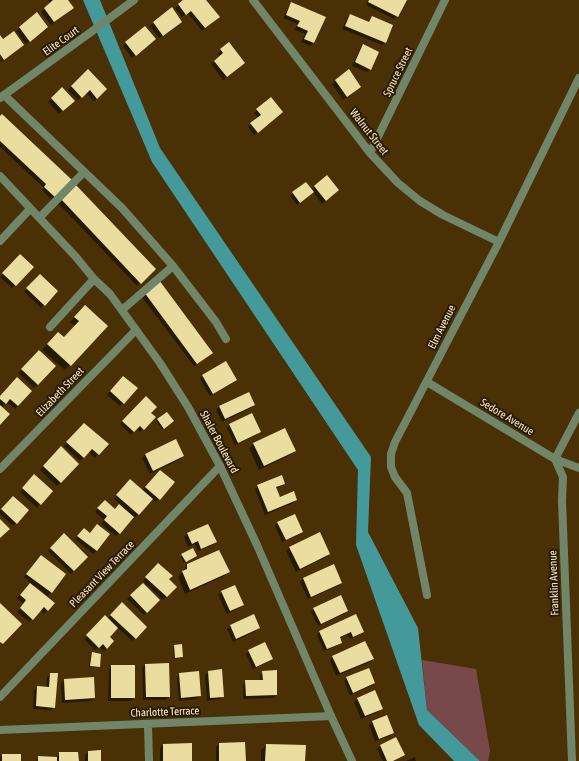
<!DOCTYPE html>
<html>
<head>
<meta charset="utf-8">
<style>
	body { margin:0 }
	canvas { display:block; background:#493105 }
</style>
</head>
<body>
<canvas width="579" height="761"></canvas>
<script>
const c = document.querySelector('canvas').getContext('2d');
c.lineJoin = 'round';
function fillPath(path, color) { c.fillStyle = color; c.fill(path, 'evenodd'); }
const poly = rows => new Path2D(rows.map(r => 'M' + r).join(''));
function trace(path, color, width, dash) { c.strokeStyle = color; c.lineWidth = width; c.lineCap = dash ? 'butt' : 'round'; c.setLineDash(dash || []); c.stroke(path); }
function write(font, color, halo, rows, align = 'center') {
  c.font = font + ' "Asap Condensed",sans-serif'; c.lineWidth = 4; c.setLineDash([]); c.textBaseline = 'middle'; c.strokeStyle = halo; c.fillStyle = color; for (const [text, x, y, turn = 0] of rows) {
    c.save(); c.translate(x, y); c.rotate((+turn || 0) * Math.PI / 180); c.textAlign = isNaN(turn) ? turn : align; if (halo) c.strokeText(text, 0, 0); c.fillText(text, 0, 0); c.restore();
  }
}
const green = poly([
	[422,660,476,669,490,751,488,761,480,761,427,710]
]);
const water = poly([
	[83,0,100,0,160,148,371,457,368,532,418,628,427,710,480,761,454,761,419,725,356,545,358,470,152,162]
]);
const shadow = poly([
	[48,0,66,0,69,11,51,25,41,12,50,4],
	[185,0,205,0,215,20,202,31,188,13,182,17,175,8],
	[368,0,405,0,397,16,394,19,366,5],
	[292,3,325,17,314,43,310,46,301,42,305,34,295,30,297,24,283,18,289,6],
	[171,9,178,25,159,38,150,26],
	[37,14,44,30,26,44,16,31],
	[350,15,368,23,372,18,385,42,382,45,342,29,347,18],
	[145,27,151,42,132,58,123,46],
	[0,37,3,41,23,45,1,62],
	[363,45,370,69,367,72,352,66,360,49],
	[221,50,241,66,223,80,211,64,220,57,218,53],
	[88,70,106,89,94,101,86,93,78,100,68,90],
	[349,71,360,87,343,100,332,84],
	[62,89,73,101,59,114,48,102],
	[257,110,278,115,254,135,248,127,258,118,254,113],
	[0,118,71,180,52,200,42,190,44,188,0,147],
	[327,176,335,193,322,204,313,192,297,205,290,196,293,193,311,190],
	[75,185,155,269,137,286,57,202],
	[20,255,32,267,12,288,0,277],
	[40,275,57,291,41,308,24,292],
	[144,293,208,356,194,366,141,296],
	[80,311,106,326,65,370,42,350,58,333,64,338,75,326,70,322],
	[39,352,54,366,34,388,18,373],
	[203,375,236,380,233,383,210,396,200,379],
	[120,380,124,403,120,406,107,395],
	[31,391,15,409,7,402,1,408,0,423,0,397],
	[146,397,150,413,154,417,140,432,136,429,131,435,120,424],
	[254,404,251,408,222,422,216,410,219,406],
	[167,413,171,423,162,429,156,421],
	[230,425,259,432,256,435,235,445,227,428],
	[81,427,107,445,95,458,89,452,80,461,64,446],
	[254,443,295,451,290,455,259,470,249,448],
	[61,448,78,464,57,486,40,470],
	[145,454,183,456,180,459,150,474,142,458],
	[157,474,173,482,156,502,152,499,135,517,133,516,116,536,101,524,104,520,95,512,102,504,115,510,120,504,114,499,127,483,142,491],
	[31,479,40,504,37,508,20,492],
	[284,484,276,489,279,498,296,500,293,503,265,515,255,489,258,486],
	[13,497,16,523,13,526,0,514,0,511],
	[278,523,302,531,299,535,282,542,275,526],
	[208,525,216,542,212,545,198,551,195,544,188,547,184,537,187,534],
	[81,532,90,534,109,534,93,554,75,539],
	[319,533,329,554,326,557,296,572,286,551,289,548],
	[64,535,87,557,71,574,48,551],
	[182,555,196,556,184,563,181,557],
	[38,559,65,574,48,596,35,586,34,587,48,610,44,614,40,610,29,622,17,612,24,604,17,598,31,583,24,577],
	[158,564,168,580,176,587,163,600,143,581],
	[187,565,229,571,224,576,185,594,178,577],
	[303,579,341,583,338,586,308,599,300,582],
	[143,584,159,600,144,615,127,599],
	[222,592,243,605,239,608,227,614,218,595],
	[122,604,146,627,132,641,118,628,109,637,113,641,104,651,99,647,95,650,84,639,105,617,107,619],
	[314,609,347,610,344,614,318,626,311,612],
	[230,626,259,627,256,631,233,642,227,629],
	[320,631,362,632,359,635,350,639,348,635,339,638,341,642,338,645,324,651,317,635],
	[175,646,182,657,180,658,174,659,173,647],
	[249,651,271,659,268,662,253,669,246,654],
	[92,654,99,666,97,667,89,667,91,655],
	[333,657,373,659,370,662,336,676,330,660],
	[145,665,169,696,166,700,143,700,142,668],
	[112,666,134,697,131,701,108,701,109,669],
	[209,672,223,696,220,699,207,701,205,675],
	[263,672,276,695,273,698,243,699,243,685,246,681,260,681,260,675],
	[50,674,54,707,51,710,33,709,34,690,37,687,46,688,47,677],
	[180,674,200,696,197,699,179,701,177,677],
	[347,678,374,683,371,686,350,695,344,681],
	[65,680,94,698,91,701,62,703,61,683],
	[357,699,381,708,378,712,361,719,354,702],
	[387,716,393,732,390,736,375,741,369,725,372,722],
	[396,739,404,755,394,761,383,761,377,749,380,746],
	[219,744,245,761,216,761,216,747],
	[163,745,191,761,160,761,160,748],
	[266,745,304,761,261,761,261,750],
	[88,752,100,761,123,761,85,761,85,755],
	[60,753,78,761,36,761,39,757,56,758],
	[2,755,20,761,0,761,0,757],
	[415,757,416,761,406,761]
]);
const building = poly([
	[53,0,68,0,74,8,54,22,44,8],
	[183,0,206,0,220,17,205,28,191,11,186,15,178,4],
	[369,0,407,0,398,17,368,2],
	[291,2,326,17,314,43,304,39,308,31,297,26,300,21,286,15],
	[172,7,182,22,163,36,153,22],
	[37,12,48,27,30,42,19,27],
	[350,14,369,22,372,16,393,25,386,43,345,26],
	[145,26,156,39,136,56,125,42],
	[14,31,24,45,4,60,0,54,0,35,3,39],
	[229,42,245,63,227,77,214,61,223,53,220,49],
	[363,44,379,52,371,70,355,62],
	[88,69,107,89,97,99,90,90,82,98,71,86],
	[349,69,361,87,347,97,335,80],
	[62,87,75,101,63,111,51,98],
	[271,97,283,112,258,133,250,123,261,115,256,109],
	[2,114,72,180,56,198,44,187,46,184,0,141,0,116],
	[327,175,339,190,326,201,314,186],
	[306,182,314,192,300,203,292,192],
	[75,184,156,269,141,284,60,198],
	[20,254,34,267,16,286,2,273],
	[40,274,58,291,45,306,26,288],
	[159,280,213,353,197,364,144,292],
	[85,305,108,326,71,366,47,344,58,332,64,337,79,321,74,317],
	[39,350,56,366,38,385,21,369],
	[226,361,237,380,213,394,202,375],
	[123,376,138,388,124,404,110,391],
	[17,377,32,391,18,406,10,399,6,404,0,399,0,396],
	[249,392,255,405,225,419,219,406],
	[146,396,157,407,151,413,156,417,144,430,140,426,134,432,122,421],
	[0,405,10,414,0,425],
	[167,412,174,421,164,429,157,419],
	[252,413,261,432,238,443,229,424],
	[84,423,109,444,99,455,92,449,84,458,66,442],
	[285,428,296,451,264,466,253,443],
	[176,439,184,456,153,471,145,454],
	[61,446,79,464,61,483,43,466],
	[160,470,175,482,160,500,145,487],
	[34,474,53,491,41,505,22,488],
	[282,475,285,484,276,487,280,497,294,491,297,500,268,512,257,485],
	[130,479,153,499,139,515,116,495],
	[13,496,29,510,17,524,1,509],
	[105,500,115,509,119,504,134,517,120,534,104,520,107,516,97,508],
	[295,514,303,532,286,540,277,522],
	[0,519,10,529,0,538],
	[97,524,110,534,97,551,77,536,84,528,90,533],
	[208,524,217,542,201,549,198,541,192,544,187,533],
	[320,532,330,554,300,569,289,547],
	[64,533,88,557,74,571,50,548],
	[193,548,197,556,186,562,181,554],
	[219,550,230,572,190,590,182,571,187,569,187,564],
	[41,555,66,574,52,593,26,574],
	[158,563,173,576,169,579,177,587,167,597,145,577],
	[334,564,342,583,311,597,303,578],
	[30,583,55,603,48,611,44,607,33,620,20,608,26,600,20,595],
	[143,583,160,600,147,613,130,595],
	[235,585,244,605,230,611,221,591],
	[341,595,348,611,321,624,313,608],
	[122,602,147,627,136,639,110,615],
	[0,603,22,624,3,644,0,642],
	[254,614,260,628,236,639,230,625],
	[356,614,364,632,353,637,351,632,340,637,342,643,327,649,319,631],
	[105,615,118,628,110,637,114,641,107,649,103,644,99,648,86,635],
	[365,641,374,659,340,673,332,656],
	[265,642,273,659,256,667,248,650],
	[182,644,183,657,175,658,174,645],
	[92,652,101,654,100,667,90,666],
	[169,663,170,697,146,697,145,664],
	[111,665,135,665,135,698,111,698],
	[369,668,375,683,353,693,346,677],
	[222,669,224,697,210,698,208,671],
	[277,670,277,695,246,696,245,680,263,680,262,671],
	[199,671,201,696,181,698,179,673],
	[50,673,58,673,55,708,36,706,37,686,49,687],
	[94,677,95,698,65,700,64,679],
	[375,690,383,709,365,716,357,698],
	[387,715,394,733,379,739,372,721],
	[396,737,405,755,393,761,387,761,380,745],
	[245,742,246,761,219,761,219,743],
	[192,743,192,761,163,761,163,744],
	[266,744,306,745,305,761,265,761],
	[101,750,101,761,88,761,88,751],
	[59,752,78,752,79,761,59,761],
	[2,754,21,754,21,761,2,761],
	[38,756,57,757,57,761,38,761]
]);
const service = poly([
	[4,95,122,208,173,266,216,322,226,339],
	[40,217,84,172],
	[122,310,173,266],
	[50,327,94,279]
]);
const minor = poly([
	[253,0,370,153,398,183,420,201,443,215,499,242],
	[0,98,91,32,134,0],
	[370,153,445,0],
	[0,241,30,209],
	[427,382,555,459,579,468],
	[0,469,136,330],
	[427,595,407,493,395,477,391,467,391,454,395,442,499,242,579,78],
	[0,697,220,466],
	[148,724,149,761],
	[0,730,331,716],
	[572,761,562,501,563,477,555,459,579,413]
]);
const tertiary = poly([
	[0,176,76,257,94,279,110,294,160,363,188,407,220,466,257,545,331,716,352,761]
]);
const streetNames = [
	["Elite Court",61,41,-36],
	["Spruce Street",398,72,-64],
	["Walnut Street",369,132,52],
	["Elm Avenue",442,327,-63],
	["Elizabeth Street",60,392,-46],
	["Sedore Avenue",507,417,31],
	["Shaler Boulevard",219,442,62],
	["Pleasant View Terrace",102,574,-46],
	["Franklin Avenue",554,583,-92],
	["Charlotte Terrace",165,712,-2]
];
fillPath(green, '#78494b');
fillPath(water, '#44999b');
fillPath(shadow, '#0007');
fillPath(building, '#ebdd9f');
trace(service, '#718669', 8);
trace(minor, '#718669', 8);
trace(tertiary, '#718669', 8);
write('11px', '#fde9cc', '#291b03', streetNames);
</script>
</body>
</html>
